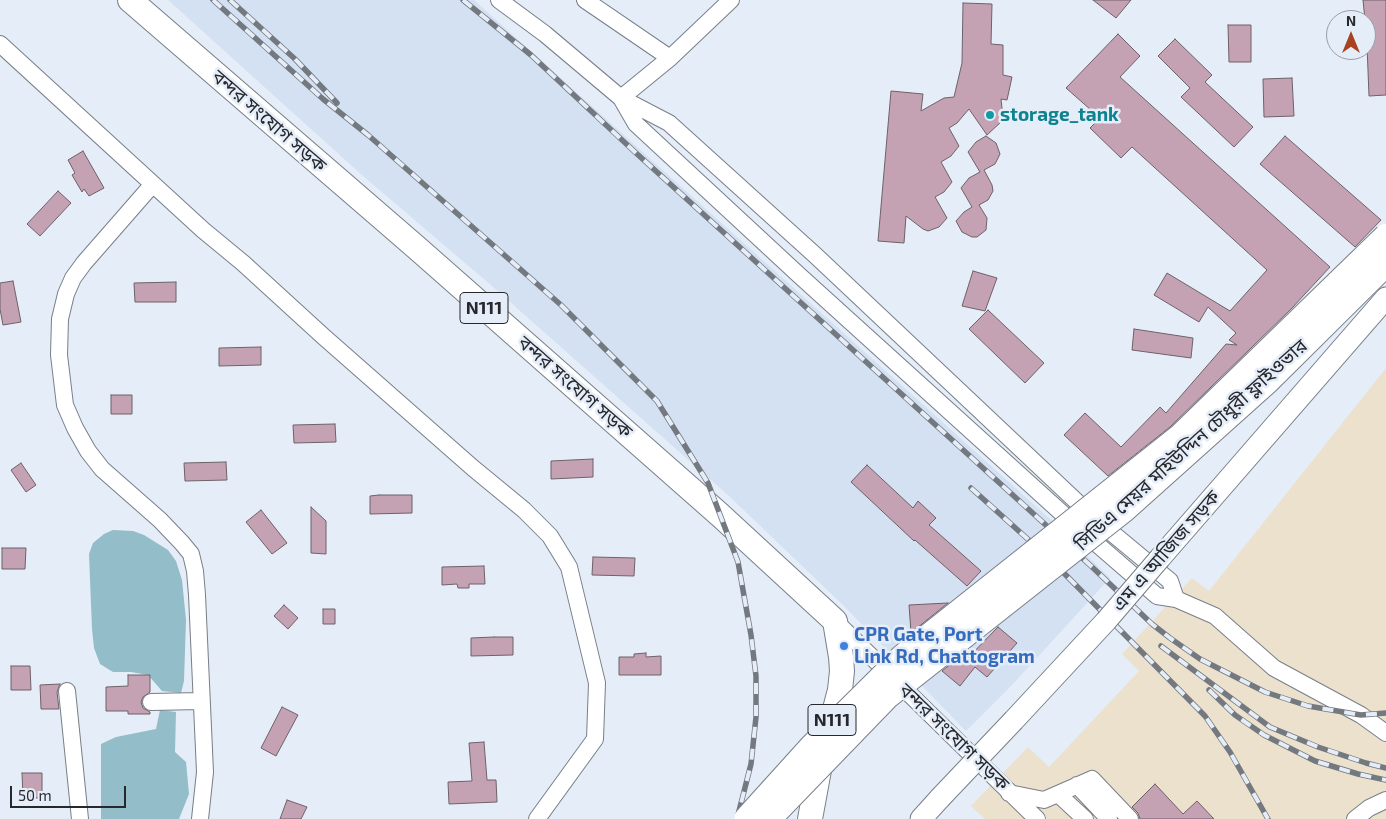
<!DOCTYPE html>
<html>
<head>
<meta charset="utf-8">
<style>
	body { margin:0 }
	#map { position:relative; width:1386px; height:819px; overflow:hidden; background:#e5edf8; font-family:"Exo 2",sans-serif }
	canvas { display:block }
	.north { position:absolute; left:1326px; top:10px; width:50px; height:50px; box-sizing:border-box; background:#e5edf8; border:1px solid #999ea6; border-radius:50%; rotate:0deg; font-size:14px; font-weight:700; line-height:20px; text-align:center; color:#26282c }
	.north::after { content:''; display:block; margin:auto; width:18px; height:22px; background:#a9421e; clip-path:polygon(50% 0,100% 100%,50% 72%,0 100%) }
	.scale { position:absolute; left:10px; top:786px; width:116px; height:22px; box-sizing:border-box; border:2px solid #26282c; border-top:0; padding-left:6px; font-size:15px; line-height:18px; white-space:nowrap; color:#26282c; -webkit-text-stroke:4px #e5edf8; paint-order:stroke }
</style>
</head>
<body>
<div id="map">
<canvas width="1386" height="819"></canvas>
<div class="north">N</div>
<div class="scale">50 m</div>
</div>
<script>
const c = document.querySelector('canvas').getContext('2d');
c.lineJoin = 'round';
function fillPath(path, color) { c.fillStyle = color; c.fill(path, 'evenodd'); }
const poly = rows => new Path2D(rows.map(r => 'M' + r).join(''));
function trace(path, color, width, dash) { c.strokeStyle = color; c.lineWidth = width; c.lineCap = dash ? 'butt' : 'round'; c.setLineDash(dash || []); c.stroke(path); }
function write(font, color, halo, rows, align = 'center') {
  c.font = font + ' "Exo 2","Noto Sans Bengali",sans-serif'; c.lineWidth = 5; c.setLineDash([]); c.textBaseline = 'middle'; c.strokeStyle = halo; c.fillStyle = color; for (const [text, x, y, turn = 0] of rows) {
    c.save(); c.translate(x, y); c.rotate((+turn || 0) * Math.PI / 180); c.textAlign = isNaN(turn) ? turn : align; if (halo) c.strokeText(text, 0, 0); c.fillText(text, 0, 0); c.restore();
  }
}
const built = poly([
	[168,0,474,0,1050,519,1110,578,1012,685,966,731,843,605,729,496,492,286,363,176]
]);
const industrial = poly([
	[1386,368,1386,819,985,819,971,806,1028,747,1049,767,1139,671,1122,654,1192,578,1209,591]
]);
const water = poly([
	[113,530,133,531,144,535,168,550,176,561,182,580,186,620,184,681,181,693,162,691,148,675,131,672,113,672,100,664,94,648,92,629,89,554,93,543,104,534],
	[160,710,176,712,175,752,186,762,189,794,179,819,101,819,101,744,116,737,156,729]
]);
const building = poly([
	[1093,0,1131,0,1116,18,1093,0],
	[1363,0,1386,0,1386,95,1369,96,1366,20,1365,20,1363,0],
	[963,3,992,4,991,44,1003,45,1003,75,1012,77,1007,100,1001,99,1003,117,1002,121,987,135,969,109,957,123,949,128,959,146,951,156,941,162,952,182,944,192,935,197,947,218,939,227,928,231,923,229,906,216,904,243,878,241,891,91,923,94,921,111,944,98,954,97,962,63,963,3],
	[1228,25,1251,25,1251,62,1229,62,1228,25],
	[1118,34,1140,56,1120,77,1330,267,1292,308,1170,427,1108,476,1064,435,1085,413,1121,447,1160,407,1166,413,1226,344,1237,345,1229,340,1236,333,1208,307,1199,322,1154,295,1167,273,1230,311,1267,270,1132,147,1121,158,1090,128,1100,118,1066,88,1118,34],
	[1175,39,1212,75,1205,82,1253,127,1234,147,1181,97,1190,88,1158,56,1175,39],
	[1292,78,1294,116,1264,117,1263,79,1292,78],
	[986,136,996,143,1000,154,995,164,984,170,992,185,993,191,988,200,979,205,987,218,986,230,977,237,972,237,962,232,956,221,964,212,972,207,961,188,969,178,980,172,968,152,976,142,986,136],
	[1285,136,1381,220,1355,247,1260,164,1285,136],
	[83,151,104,188,89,196,84,189,82,192,72,175,75,173,68,160,83,151],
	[58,191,71,203,40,236,27,224,58,191],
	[973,271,997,278,985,311,962,306,973,271],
	[13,281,21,322,3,325,0,309,0,283,13,281],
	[176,282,176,302,135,302,134,283,176,282],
	[988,310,1044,363,1025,383,969,329,988,310],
	[1134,329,1193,338,1191,358,1132,350,1134,329],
	[261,347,261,365,219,366,219,348,261,347],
	[111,395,132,395,132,414,111,414,111,395],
	[335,424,336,442,294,443,293,425,335,424],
	[593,459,593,477,551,479,551,461,593,459],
	[226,462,227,480,185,481,184,463,226,462],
	[21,463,36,485,26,492,11,470,21,463],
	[867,465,913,508,918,501,936,518,929,525,981,571,967,586,915,540,914,541,851,482,867,465],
	[379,495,412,495,412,513,370,514,370,496,379,495],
	[311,507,326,521,326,554,311,553,311,507],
	[261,510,287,543,272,554,246,522,261,510],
	[2,548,26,548,25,569,2,569,2,548],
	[593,557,635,558,634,576,592,575,593,557],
	[484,566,485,584,469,584,469,588,458,588,457,584,442,585,442,567,484,566],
	[948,603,912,632,911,632,909,605,948,603],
	[284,605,298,618,288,629,274,616,284,605],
	[323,609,335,609,335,624,323,624,323,609],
	[998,627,1017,643,987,677,975,667,960,686,942,671,957,659,962,664,998,627],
	[494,637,513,637,513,655,471,656,471,638,494,637],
	[646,653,646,657,661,656,661,675,619,675,619,657,634,657,634,654,646,653],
	[11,666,30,666,31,690,11,690,11,666],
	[128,675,150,675,150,692,143,697,141,702,143,708,150,712,150,714,128,714,128,711,106,711,106,687,128,686,128,675],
	[60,684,57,692,59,709,41,709,40,685,60,684],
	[282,707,298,715,276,756,261,748,282,707],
	[484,742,487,780,496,780,497,802,449,804,448,782,472,781,469,743,484,742],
	[22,773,42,773,42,798,23,798,22,773],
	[1155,784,1183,814,1197,801,1214,819,1140,819,1138,813,1132,807,1155,784],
	[287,800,307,807,301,819,280,819,287,800]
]);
const minor = poly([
	[499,0,545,34,621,98,669,123,815,255,1094,518,1170,581,1176,599],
	[585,0,670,58],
	[0,44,203,230,243,263,324,337,473,468,524,510,550,536,569,567,597,683,595,739,537,819],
	[621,98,636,124,800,276,1075,525,1157,596,1176,599,1215,616,1274,668,1361,715,1386,733],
	[621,98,670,58,731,0],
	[153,184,84,263,73,278,66,294,60,319,59,355,65,405,75,428,88,451,102,469,160,520,182,543,191,554,195,571,197,595,205,772,200,819],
	[835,621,1037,819],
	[67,691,80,819],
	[151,702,201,701],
	[1077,785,1109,819],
	[1009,793,1044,800,1092,779,1130,819],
	[1058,794,1085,819],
	[1355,819,1369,808,1386,800]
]);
const major = poly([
	[1160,558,1386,298],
	[1014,720,1106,621],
	[921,819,940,798]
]);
const highway = poly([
	[130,0,417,248,720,515,835,621,841,657,842,671,840,690,819,770,810,819]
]);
const rail = poly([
	[213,0,323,99,368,135,561,305,657,401,708,483,738,562,751,635,756,676,756,717,751,764,737,819],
	[230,0,295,59,337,103],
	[463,0,531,55,636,153,1091,566,1152,624,1170,638,1200,659,1265,692,1308,706,1361,715,1386,713],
	[971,488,1051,560,1205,716,1230,752,1268,819],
	[1161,646,1270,727,1318,747,1366,763,1386,768],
	[1209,690,1235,715,1264,735,1315,761,1358,774,1386,780]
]);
const majorBridge = poly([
	[1106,621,1160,558],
	[940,798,1014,720]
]);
const highwayBridge = poly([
	[746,819,812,746,902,657,1179,437,1386,236],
	[769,819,888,696,1124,510,1268,381,1386,264]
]);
const markers = [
	[990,115,5,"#0f9aa8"],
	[844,646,5,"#3f7fe0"]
];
const shields = [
	[484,308,48],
	[832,720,48]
];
const shieldNames = [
	["N111",484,308],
	["N111",832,720]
];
const cultureNames = [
	["storage_tank",1000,115]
];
const streetNames = [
	["বন্দর সংযোগ সড়ক",269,121,41],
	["বন্দর সংযোগ সড়ক",575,387,41],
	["সিডিএ মেয়র মহিউদ্দিন চৌধুরী ফ্লাইওভার",1191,445,-42],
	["এম এ আজিজ সড়ক",1166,551,-49],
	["বন্দর সংযোগ সড়ক",954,737,44]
];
const shopNames = [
	["CPR Gate, Port",854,635],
	["Link Rd, Chattogram",854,657]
];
fillPath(built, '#d4e1f2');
fillPath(industrial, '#ece1cd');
fillPath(water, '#93bdc8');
fillPath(building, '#c5a2b3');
trace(building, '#6d6167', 1);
trace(minor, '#787f88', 18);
trace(major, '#787f88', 23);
trace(highway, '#787f88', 26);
trace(minor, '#fff', 16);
trace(major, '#fff', 21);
trace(highway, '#fff', 24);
trace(rail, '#747980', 5.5);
trace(rail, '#e5edf8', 4, [11]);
trace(majorBridge, '#787f88', 23, []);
trace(highwayBridge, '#787f88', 26, []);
trace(majorBridge, '#fff', 21);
trace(highwayBridge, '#fff', 24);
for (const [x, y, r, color] of markers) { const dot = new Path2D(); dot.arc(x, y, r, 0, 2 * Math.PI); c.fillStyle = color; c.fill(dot); trace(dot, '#e5edf8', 2); }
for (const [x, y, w] of shields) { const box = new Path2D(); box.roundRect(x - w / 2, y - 15.5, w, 31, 4); c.fillStyle = '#e5edf8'; c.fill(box); trace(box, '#26282c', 1); }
write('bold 18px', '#26282c', null, shieldNames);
write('bold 19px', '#0d838f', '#e5edf8', cultureNames, 'left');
write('19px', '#26282c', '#e5edf8', streetNames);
write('bold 19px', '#366cbe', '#e5edf8', shopNames, 'left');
</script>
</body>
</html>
